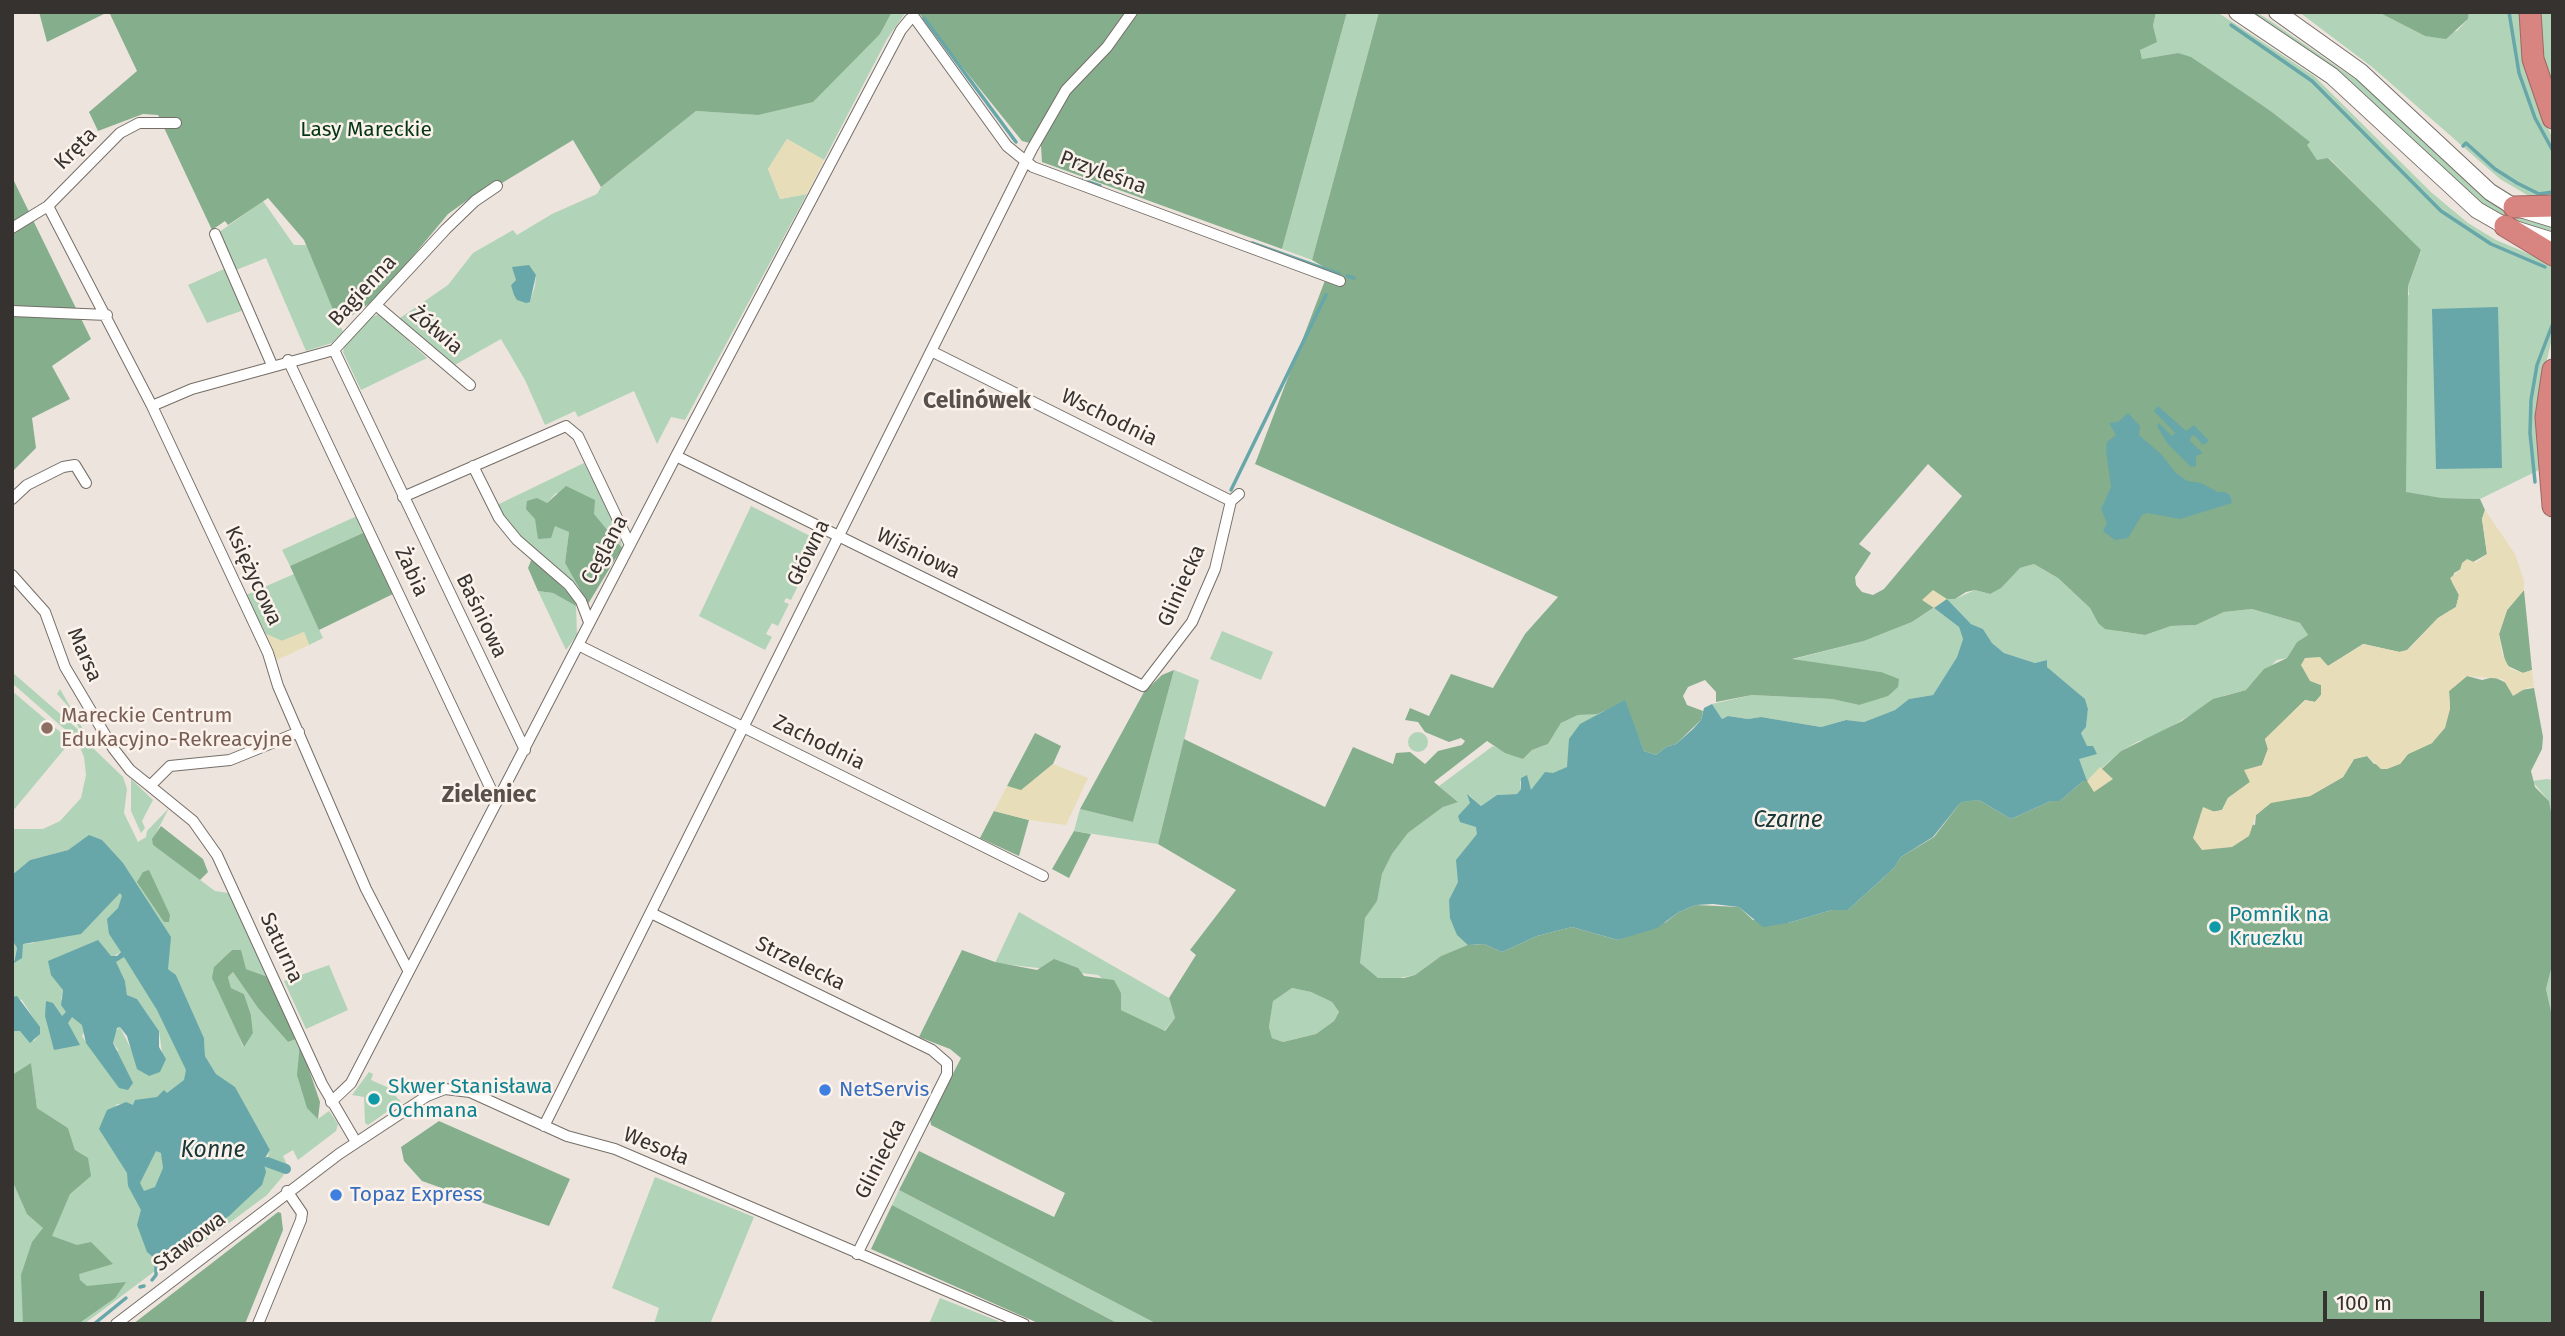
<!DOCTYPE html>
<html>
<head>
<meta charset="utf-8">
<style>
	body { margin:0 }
	#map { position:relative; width:2565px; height:1336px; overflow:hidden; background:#ede5dd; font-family:"Fira Sans",sans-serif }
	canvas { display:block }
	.frame { position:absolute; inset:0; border:14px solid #35322f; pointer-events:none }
	.scale { position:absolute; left:2323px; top:1291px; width:161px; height:32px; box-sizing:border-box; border:4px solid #35322f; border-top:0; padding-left:9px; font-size:21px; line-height:24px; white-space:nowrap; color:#35322f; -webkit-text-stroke:5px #fbf2eb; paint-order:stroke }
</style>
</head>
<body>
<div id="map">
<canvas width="2565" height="1336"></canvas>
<div class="frame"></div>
<div class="scale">100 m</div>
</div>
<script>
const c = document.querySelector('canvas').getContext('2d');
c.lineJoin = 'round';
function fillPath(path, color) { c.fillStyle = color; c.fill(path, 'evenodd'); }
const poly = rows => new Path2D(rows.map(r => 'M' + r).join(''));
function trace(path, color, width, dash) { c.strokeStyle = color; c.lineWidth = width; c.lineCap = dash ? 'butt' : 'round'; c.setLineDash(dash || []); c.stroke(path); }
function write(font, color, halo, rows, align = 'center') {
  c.font = font + ' "Fira Sans",sans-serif'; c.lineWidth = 5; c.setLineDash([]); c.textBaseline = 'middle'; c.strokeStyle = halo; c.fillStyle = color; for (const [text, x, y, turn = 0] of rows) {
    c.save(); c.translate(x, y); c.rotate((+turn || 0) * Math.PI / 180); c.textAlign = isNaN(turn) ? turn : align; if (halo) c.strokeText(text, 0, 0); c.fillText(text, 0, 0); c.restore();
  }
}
const green = poly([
	[892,12,906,12,887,39,824,160,787,139,768,169,780,199,807,194,685,420,671,417,657,444,634,391,578,417,575,411,545,425,525,380,501,339,453,366,400,318,448,285,473,253,513,230,517,235,552,214,597,194,601,187,696,111,758,115,880,34],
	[536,275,535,286,530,302,511,285,516,280],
	[1347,12,1379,12,1312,260,1282,249],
	[2156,12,2217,12,2314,76,2432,193,2468,223,2496,240,2553,264,2553,334,2539,393,2536,421,2539,470,2480,499,2442,498,2052,445,2409,295,2408,286,2421,251,2329,158,2317,161,2306,145,2309,142,2272,112,2178,53,2142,59,2140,50,2153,26],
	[2250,12,2256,12,2269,20,2368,88,2478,193,2526,220,2553,227,2553,234,2512,222,2480,203,2322,60],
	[2299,12,2378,12,2425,36,2457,31,2468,19,2469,12,2520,12,2522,49,2529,80,2553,140,2553,198,2534,199,2500,179,2372,67],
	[2537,12,2553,12,2553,95,2542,55],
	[263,201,294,245,306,245,343,332,332,343,306,351,266,258,236,270,218,233],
	[224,269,244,310,207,323,188,285],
	[379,314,427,358,361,390,343,352,345,345,372,317],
	[584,463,620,533,622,548,593,514,556,493,547,503,555,525,569,532,565,563,578,586,509,526,497,505],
	[751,506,820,541,808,546,809,551,819,549,802,577,804,579,801,585,799,584,791,600,786,598,784,602,789,604,778,626,772,623,766,634,772,637,765,650,699,616],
	[357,516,365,532,290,566,282,550],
	[2034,564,2058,578,2090,608,2098,623,2118,631,2145,635,2171,626,2196,625,2224,612,2252,609,2300,623,2308,635,2297,642,2287,658,2277,660,2246,690,2223,696,2150,739,2139,741,2121,751,2087,781,1926,811,2087,747,2081,733,2086,727,2088,709,2085,699,2047,667,2047,660,2035,663,2004,653,1992,643,1983,629,1971,624,1947,599,1955,599,1975,590,1990,594,2020,568],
	[294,574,323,638,309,645,304,632,282,641,266,634,246,595],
	[538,591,553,593,576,606,577,635,566,650],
	[1934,608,1959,627,1963,639,1957,657,1933,695,1909,699,1895,710,1864,722,1846,720,1821,727,1761,717,1748,719,1728,716,1722,719,1712,704,1752,695,1832,699,1859,705,1881,672,1790,660,1864,641,1912,622],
	[1222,631,1273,652,1261,680,1210,659],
	[1174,670,1199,680,1158,844,1074,831,1080,809,1133,822],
	[12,672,81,732,67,705,57,694,60,689,95,750,123,777,127,789,124,813,138,842,146,837,147,831,169,808,153,839,153,845,215,891,228,893,268,977,246,969,232,950,214,967,243,1047,253,1033,251,1015,244,994,231,988,228,977,233,972,258,1008,288,1042,296,1039,300,1043,318,1119,329,1111,338,1124,336,1131,298,1160,293,1150,283,1156,287,1165,283,1176,267,1195,189,1253,163,1265,84,1324,12,1324,12,1180,75,1150,68,1128,37,1108,31,1064,12,1075,12,1031,20,1031,34,1041,40,1033,39,1027,22,1000,12,997,12,940,17,948,14,961,23,944,34,943,82,840,68,850,30,860,12,875,12,829,43,829,60,821,81,798,86,775,84,757,77,740,12,683],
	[149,907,164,928,168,969,176,975,204,1038,205,1056,216,1074,235,1088,270,1150,264,1168,152,1145,100,1128,117,1104,151,1107,192,1081,149,991,124,954,115,962,125,981,127,995,137,999,159,1031,162,1052,149,1076,142,1071,120,1027,114,1032,113,1043,119,1051,86,1042,82,1036,87,1026,61,999,63,990,122,951,109,934],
	[12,691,71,741,12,812],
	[1603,712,1634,726,1532,793,1520,781,1521,789,1517,794,1497,795,1481,806,1469,795,1473,806,1584,905,1441,956,1415,975,1389,980,1378,978,1368,972,1360,963,1361,934,1365,918,1376,901,1382,874,1392,854,1408,833,1443,807,1457,801,1439,786,1493,746,1523,759,1532,750,1548,744,1561,723,1578,715],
	'1408 742a10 10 0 1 1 20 0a10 10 0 1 1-20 0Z',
	[131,779,153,800,142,821,145,828,141,833,131,811],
	[2547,779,2553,780,2553,821,2549,801,2532,781],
	[1019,912,1169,998,1175,1018,1164,1031,1121,1010,1121,993,1098,975,995,963],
	[2553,962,2553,1020,2546,989],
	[329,965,348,1010,306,1029,284,981],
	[1292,988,1311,992,1332,1002,1339,1012,1334,1021,1316,1034,1283,1042,1272,1038,1269,1027,1273,1000],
	[369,1072,373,1074,371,1080,387,1087,401,1102,368,1125,365,1123,364,1097,352,1095],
	[655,1177,754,1217,710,1324,654,1324,659,1308,612,1288],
	[899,1190,1157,1324,1119,1324,1039,1282,892,1205],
	[940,1298,998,1321,999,1324,929,1324]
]);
const forest = poly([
	[39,12,108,12,47,42],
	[109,12,892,12,880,34,813,102,758,115,696,111,601,187,573,140,497,186,494,181,448,214,379,297,339,324,304,240,268,198,228,225,225,221,212,230,158,115,143,114,98,131,89,112,137,71],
	[918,12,1347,12,1282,249,1042,162,1041,146,1022,141],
	[1379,12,2156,12,2153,26,2157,42,2140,50,2142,59,2178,53,2191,57,2272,112,2310,142,2307,145,2317,160,2328,158,2421,250,2408,286,2406,492,2442,498,2480,499,2485,510,2482,519,2487,554,2454,573,2452,582,2459,595,2456,607,2438,618,2407,650,2400,652,2363,644,2328,666,2323,662,2301,665,2314,682,2321,685,2321,695,2315,702,2305,700,2265,739,2268,749,2262,765,2248,777,2250,782,2228,798,2222,810,2200,814,2255,825,2256,815,2271,802,2310,796,2343,777,2354,759,2367,756,2374,764,2400,764,2408,754,2432,743,2450,709,2449,691,2467,676,2482,680,2494,677,2521,690,2534,688,2543,737,2542,749,2531,771,2535,787,2549,801,2553,821,2553,962,2546,989,2553,1020,2553,1324,1157,1324,899,1190,919,1151,1054,1217,1065,1193,931,1125,930,1118,961,1058,950,1049,919,1037,962,950,995,962,1037,970,1054,959,1078,968,1084,976,1114,980,1121,993,1121,1010,1165,1031,1175,1018,1169,998,1196,955,1190,950,1236,890,1158,844,1184,739,1325,807,1353,747,1393,764,1396,753,1410,752,1425,764,1438,751,1462,745,1465,741,1461,738,1449,742,1425,732,1418,722,1405,720,1410,708,1429,716,1451,674,1493,688,1525,634,1558,597,1255,464,1329,270,1312,260],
	[1928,464,1962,496,1884,589,1873,595,1862,592,1856,585,1855,577,1871,553,1859,544],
	[2034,564,2058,578,2090,608,2098,623,2105,629,2145,635,2171,626,2196,625,2224,612,2252,609,2300,623,2308,635,2297,642,2287,658,2264,669,2246,690,2213,699,2182,721,2121,751,2091,779,2083,781,2060,801,2051,801,2011,819,1979,800,1961,802,1934,837,1901,857,1894,868,1848,910,1832,910,1788,923,1753,920,1739,907,1696,905,1679,912,1666,922,1618,940,1572,927,1537,936,1502,952,1484,944,1468,945,1441,956,1415,975,1404,978,1378,978,1360,963,1365,918,1377,901,1382,874,1392,854,1408,833,1443,807,1458,802,1434,782,1487,741,1505,753,1523,759,1532,750,1548,744,1561,723,1578,715,1597,714,1612,708,1634,726,1644,751,1656,755,1666,747,1676,744,1701,720,1703,711,1687,705,1683,696,1688,687,1705,680,1716,692,1716,702,1752,695,1832,699,1859,705,1888,696,1898,687,1899,679,1881,672,1792,659,1864,641,1912,622,1947,599,1955,599,1966,592,1975,590,1990,594,2001,588,2020,568],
	[1292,988,1311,992,1332,1002,1339,1012,1334,1021,1316,1034,1283,1042,1272,1038,1269,1027,1273,1001],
	[2378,12,2469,12,2468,19,2446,39,2425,36],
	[12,177,91,339,52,366,70,399,32,418,36,448,12,472],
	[566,486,595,500,594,514,622,548,588,604,565,563,569,532,555,526,551,538,538,539,535,519,526,509,527,501,537,498,547,503],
	[365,532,393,594,319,630,290,566],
	[532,558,575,599,576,606,553,593,538,591,528,568],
	[2524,590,2532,670,2523,673,2506,665,2499,634,2507,610],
	[1174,670,1133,822,1080,809,1144,692,1162,675],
	[1035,733,1061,746,1053,764,1021,791,1007,786],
	[994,811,1029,820,1019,856,980,838],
	[161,826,203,859,208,872,200,880,153,845,152,839],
	[1074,831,1091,834,1069,878,1052,869],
	[149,870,170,915,169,922,164,922,137,882,143,872],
	[232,950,241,950,246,969,268,977,296,1039,288,1042,258,1008,233,972,228,977,231,988,244,994,251,1015,253,1033,244,1047,212,978,214,967],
	[300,1043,320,1102,318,1119,307,1108,297,1075],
	[31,1063,37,1108,68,1128,75,1150,88,1158,91,1176,70,1194,52,1236,77,1245,91,1242,113,1264,79,1274,80,1280,87,1286,126,1282,115,1298,78,1324,23,1324,21,1275,32,1242,43,1228,27,1214,12,1180,12,1075],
	[439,1121,570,1179,549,1226,422,1181,404,1161,401,1147],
	[892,1205,1039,1282,1119,1324,1040,1324,871,1249],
	[278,1212,281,1213,283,1230,245,1324,133,1324]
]);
const sand = poly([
	[787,139,824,160,807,194,780,199,768,169],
	[2485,510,2515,554,2524,581,2524,590,2507,610,2499,634,2502,654,2510,669,2523,673,2532,670,2534,688,2528,687,2513,696,2503,679,2467,676,2449,691,2450,709,2445,728,2432,743,2408,754,2400,764,2387,769,2381,769,2367,756,2354,759,2343,777,2310,796,2271,803,2256,815,2249,836,2232,847,2202,850,2193,838,2203,807,2215,812,2222,810,2228,798,2250,782,2244,770,2262,765,2268,749,2265,739,2305,700,2315,702,2321,695,2321,685,2310,681,2301,665,2305,658,2320,657,2328,666,2364,644,2399,652,2408,650,2438,618,2456,607,2459,595,2450,578,2460,570,2462,563,2467,559,2476,563,2487,554,2482,519],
	[1933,590,1947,599,1934,608,1922,600],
	[304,632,309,645,277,660,266,634,282,641],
	[1053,764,1088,778,1066,825,1029,820,994,811,1007,786,1021,790],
	[2100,767,2113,779,2094,792,2087,781]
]);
const water = poly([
	[529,265,536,275,530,302,526,303,517,300,514,295,511,285,516,280,512,267],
	[2498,307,2502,468,2436,469,2432,309],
	[2158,406,2186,431,2194,425,2209,441,2203,445,2194,435,2191,437,2190,441,2203,453,2196,456,2196,466,2191,467,2167,443,2157,426,2159,423,2172,436,2175,433,2154,411],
	[2128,413,2140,426,2139,435,2162,455,2175,472,2187,481,2201,483,2218,492,2225,492,2230,495,2232,503,2180,519,2147,513,2142,515,2128,538,2115,540,2103,531,2107,523,2101,509,2111,487,2106,450,2107,442,2116,435,2109,423,2118,422],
	[1947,599,1971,624,1983,629,1992,643,2004,653,2035,663,2047,660,2047,667,2085,699,2088,709,2086,727,2081,733,2087,746,2093,746,2097,754,2079,759,2087,781,2083,781,2060,801,2051,801,2011,819,1979,800,1961,802,1933,837,1901,857,1894,868,1848,910,1832,910,1788,923,1763,927,1739,907,1713,904,1696,905,1679,912,1657,928,1618,940,1572,927,1537,936,1502,952,1484,944,1468,945,1457,935,1450,918,1449,900,1458,882,1456,860,1477,834,1476,827,1460,822,1458,816,1470,803,1467,794,1481,806,1497,795,1517,794,1521,789,1521,778,1527,775,1531,790,1545,772,1553,773,1567,767,1569,739,1580,724,1625,700,1644,751,1656,755,1666,747,1676,744,1693,729,1701,720,1704,708,1712,704,1722,719,1728,716,1748,719,1761,717,1821,727,1846,720,1864,722,1895,710,1909,699,1933,695,1957,657,1963,639,1959,627,1934,608],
	[89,835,102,840,123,863,171,937,168,969,176,975,204,1038,205,1056,216,1074,235,1087,270,1150,265,1158,267,1164,264,1164,266,1172,262,1185,229,1216,159,1262,147,1252,137,1225,141,1210,128,1186,127,1173,99,1129,107,1110,126,1102,133,1105,135,1100,157,1097,164,1090,167,1093,184,1080,186,1070,157,1010,124,957,116,962,125,981,127,995,137,999,159,1031,159,1047,166,1059,160,1072,149,1076,137,1069,127,1036,120,1027,117,1028,113,1043,133,1083,128,1090,119,1088,86,1043,82,1025,72,1017,68,1023,80,1045,54,1050,45,1016,46,1001,53,1003,62,1016,66,1012,61,1005,63,990,51,975,48,961,98,940,111,956,117,956,121,952,109,934,107,919,118,908,122,896,120,893,81,934,23,944,22,958,14,963,17,948,12,940,12,875,30,860,68,850],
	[156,1151,161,1153,163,1168,155,1187,144,1191,140,1183],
	[17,996,40,1027,40,1034,30,1043,20,1031,12,1031,12,997]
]);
const stream = poly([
	[2509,12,2519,73,2535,118,2553,151],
	[924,18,1016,142],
	[2231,25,2312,81,2441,211,2491,244,2545,267],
	[2463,146,2466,143,2495,169,2517,183,2539,194,2553,192],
	[1083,180,1100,186],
	[1252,243,1339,274],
	[1347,276,1354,278],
	[2535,482,2530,433,2531,400,2537,365,2553,323],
	[1231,490,1326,295],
	[152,1280,156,1275,156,1262],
	[140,1287,144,1286],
	[94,1324,126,1298]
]);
const canal = poly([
	[267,1162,286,1169]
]);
const minor = poly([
	[48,206,152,406,268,653,278,686,366,889,408,970],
	[12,228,48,206,120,133,139,123,176,123],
	[215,234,272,365],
	[377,306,470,385],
	[12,311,107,315],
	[334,350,525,750],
	[931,351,1231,501],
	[288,360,497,802],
	[152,406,192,389,334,350,446,229,475,201,497,186],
	[676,456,1143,686,1192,622,1215,569,1231,501,1239,494],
	[473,466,499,518,517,540,569,585,581,601,589,622],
	[403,497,566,426,578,436,630,545],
	[12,499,27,485,63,467,75,465,86,483],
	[12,575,45,612,65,667,113,748,130,770,150,786,170,766,230,760,299,732],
	[578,645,1043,876],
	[150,786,193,821,217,855,322,1084,356,1142],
	[651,913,932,1050,947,1063,947,1074,857,1254],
	[331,1102,351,1083,676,456,901,30,910,19,914,17,1007,146,1033,167,1340,281],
	[544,1126,1032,149,1066,90,1107,47,1132,12],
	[116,1324,339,1154,427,1096,445,1089,470,1092,567,1136,615,1149,1024,1324],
	[258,1324,301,1220,302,1213,287,1191]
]);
const secondary = poly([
	[2237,12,2332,76,2477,210,2505,226,2553,241],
	[2277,12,2361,72,2490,192,2514,207,2553,219]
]);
const motorway = poly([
	[2530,12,2533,59,2553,118],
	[2514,207,2553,206],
	[2505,226,2553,255],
	[2553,370,2546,417,2553,506]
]);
const markers = [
	[47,728,7,"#8d6e63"],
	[2215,927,7,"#0f9aa8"],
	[825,1090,7,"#3f7fe0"],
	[374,1099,7,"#0f9aa8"],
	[336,1195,7,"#3f7fe0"]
];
const parkNames = [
	["Lasy Mareckie",366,130]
];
const streetNames = [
	["Kręta",76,149,-45],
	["Przyleśna",1103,173,20],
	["Bagienna",363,291,-47],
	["Żółwia",436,331,40],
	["Wschodnia",1109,418,26],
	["Ceglana",605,550,-62],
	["Główna",809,553,-64],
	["Wiśniowa",918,554,26],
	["Żabia",411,572,65],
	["Księżycowa",253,576,65],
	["Gliniecka",1182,586,-66],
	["Baśniowa",481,616,64],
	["Marsa",84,655,66],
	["Zachodnia",819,743,26],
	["Saturna",281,948,65],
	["Strzelecka",800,964,26],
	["Wesoła",656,1147,22],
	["Gliniecka",881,1159,-63],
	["Stawowa",190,1242,-37]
];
const educationNames = [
	["Mareckie Centrum",61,716],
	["Edukacyjno-Rekreacyjne",61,740]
];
const cultureNames = [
	["Pomnik na",2229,915],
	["Kruczku",2229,939],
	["Skwer Stanisława",388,1087],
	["Ochmana",388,1111]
];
const shopNames = [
	["NetServis",839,1090],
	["Topaz Express",350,1195]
];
const neighbourhoodNames = [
	["Celinówek",977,402],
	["Zieleniec",489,796]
];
const waterNames = [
	["Czarne",1788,821],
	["Konne",213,1151]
];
fillPath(green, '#b1d3b7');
fillPath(forest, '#85ae8d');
fillPath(sand, '#e7ddb8');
fillPath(water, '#68a7a9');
trace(stream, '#68a7a9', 3.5);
trace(canal, '#68a7a9', 10);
trace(minor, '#756e67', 12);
trace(secondary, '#756e67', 18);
trace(motorway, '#9f6764', 23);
trace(minor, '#fff', 10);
trace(secondary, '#fff', 16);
trace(motorway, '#d88480', 21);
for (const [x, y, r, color] of markers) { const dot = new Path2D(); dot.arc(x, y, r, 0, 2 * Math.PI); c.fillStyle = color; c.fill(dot); trace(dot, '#fbf2eb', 2.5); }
write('21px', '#043616', '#fbf2eb', parkNames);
write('21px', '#35322f', '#fbf2eb', streetNames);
write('21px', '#785e54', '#fbf2eb', educationNames, 'left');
write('21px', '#0d838f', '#fbf2eb', cultureNames, 'left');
write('21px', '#366cbe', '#fbf2eb', shopNames, 'left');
write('bold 23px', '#58514b', '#fbf2eb', neighbourhoodNames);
write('italic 23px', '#173738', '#fbf2eb', waterNames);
</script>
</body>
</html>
